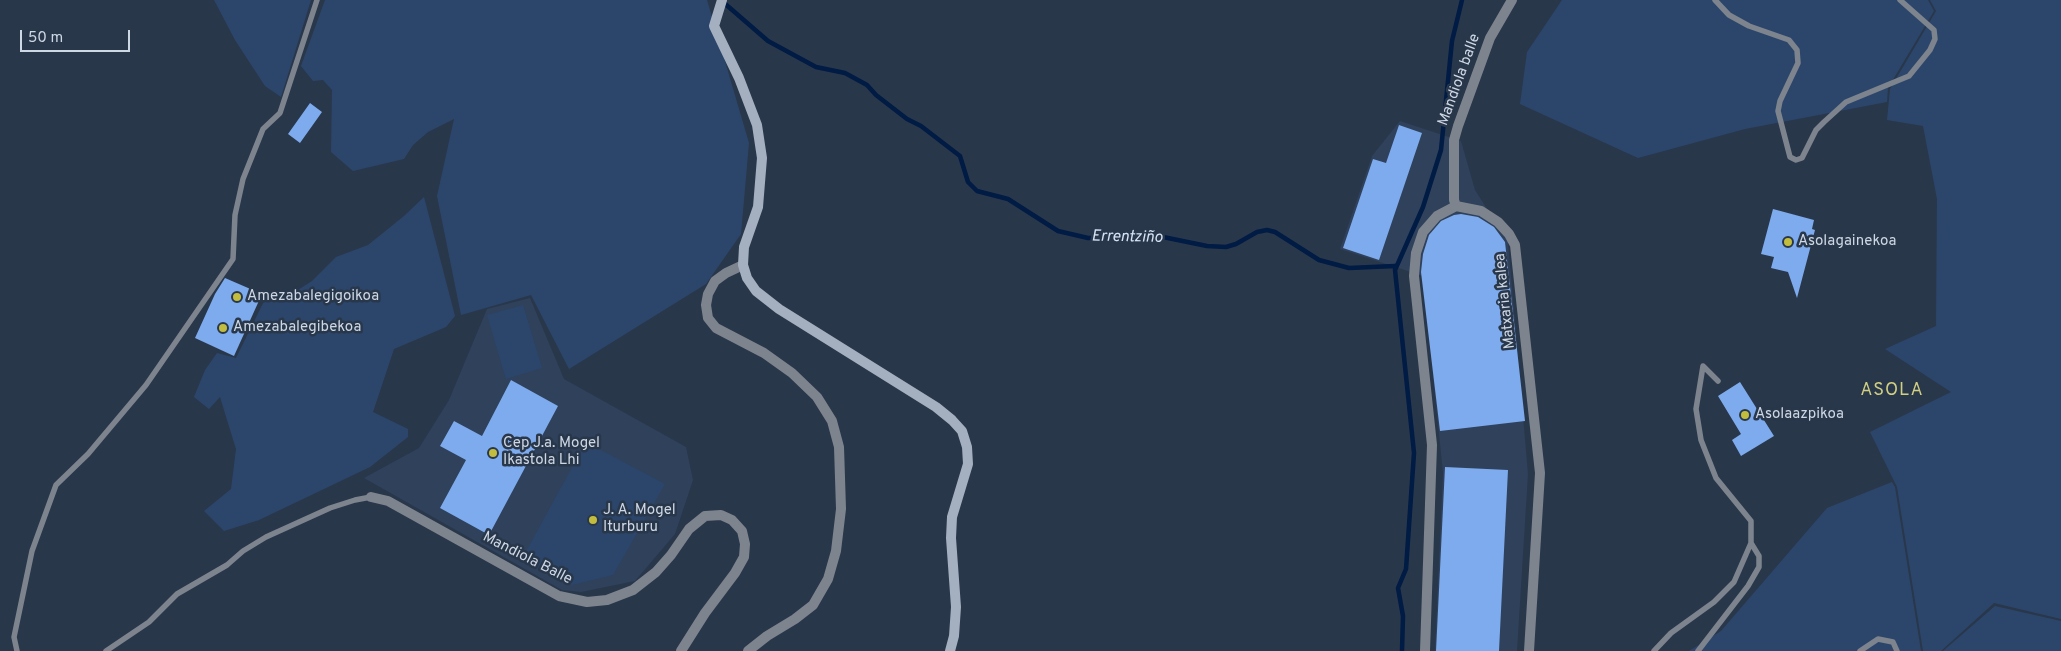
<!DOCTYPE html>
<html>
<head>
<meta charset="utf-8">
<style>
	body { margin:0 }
	#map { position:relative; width:2061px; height:651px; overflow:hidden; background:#29374b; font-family:Overpass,sans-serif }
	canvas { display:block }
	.scale { position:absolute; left:20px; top:30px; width:110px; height:22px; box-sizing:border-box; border:2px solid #ced7e4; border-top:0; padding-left:6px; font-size:15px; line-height:18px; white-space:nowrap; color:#ced7e4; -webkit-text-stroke:4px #29374b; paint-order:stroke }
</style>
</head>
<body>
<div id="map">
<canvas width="2061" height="651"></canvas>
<div class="scale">50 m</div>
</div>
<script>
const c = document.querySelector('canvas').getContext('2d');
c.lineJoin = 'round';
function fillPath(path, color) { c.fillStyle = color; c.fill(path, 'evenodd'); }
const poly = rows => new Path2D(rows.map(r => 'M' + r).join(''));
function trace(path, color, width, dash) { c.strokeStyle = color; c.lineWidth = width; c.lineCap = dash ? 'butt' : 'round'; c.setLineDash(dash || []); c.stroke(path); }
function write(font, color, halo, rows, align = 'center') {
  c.font = font + ' Overpass,sans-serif'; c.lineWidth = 5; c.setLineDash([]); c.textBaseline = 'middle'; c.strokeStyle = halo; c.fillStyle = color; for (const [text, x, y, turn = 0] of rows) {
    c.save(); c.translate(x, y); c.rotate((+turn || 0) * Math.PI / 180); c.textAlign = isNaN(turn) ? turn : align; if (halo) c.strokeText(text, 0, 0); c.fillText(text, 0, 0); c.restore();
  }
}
const built = poly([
	[1400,121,1461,141,1475,190,1508,242,1528,474,1517,651,1435,651,1443,473,1423,276,1340,249,1372,156],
	[530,298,564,379,686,447,693,480,675,534,635,581,581,592,562,590,364,478,419,448,449,400,487,309]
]);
const green = poly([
	[214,0,311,0,281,97,265,86,235,40],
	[325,0,707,0,749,143,741,234,706,284,569,369,531,295,461,315,437,196,454,119,428,132,413,145,404,159,353,171,331,152,332,90,323,80,313,81,301,66],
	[1562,0,1928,0,1934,11,1888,88,1887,102,1745,129,1638,158,1520,104,1527,52],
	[1930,0,2061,0,2061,619,1994,603,1941,651,1923,651,1897,487,1870,432,1951,392,1885,349,1936,326,1937,199,1923,126,1887,120,1890,89,1936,11],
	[424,197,455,316,446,327,394,349,373,412,408,429,408,437,370,467,259,520,224,531,204,511,231,489,236,449,220,397,209,409,194,397,205,370,217,353,236,358,269,291,290,295,312,281,336,257,368,245,404,216],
	[523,305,542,368,506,379,487,315],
	[586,442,665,484,613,575,572,585,523,557],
	[1892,482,1895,487,1921,651,1689,651,1721,631,1827,508],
	[1995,606,2061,621,2061,651,1943,651]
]);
const stream = poly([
	[723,2,768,41,816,67,845,73,867,85,876,95,907,119,921,126,960,156,968,182,977,191,1008,199,1058,231,1088,238,1163,237,1207,246,1226,247,1236,244,1257,232,1267,230,1275,232,1319,260,1349,268,1395,266],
	[1402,651,1403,616,1398,588,1406,569,1414,453,1395,270,1423,207,1441,150,1452,41,1462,0]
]);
const building = poly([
	[310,103,322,112,300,143,288,134],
	[1399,125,1422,133,1379,260,1343,248,1373,159,1386,163],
	[1773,209,1814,220,1812,229,1815,230,1797,298,1788,272,1771,268,1774,257,1761,254],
	[1461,214,1478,217,1494,227,1505,242,1525,421,1440,431,1421,272,1423,254,1429,235,1441,221,1454,215],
	[225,278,262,294,234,356,195,338,215,294],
	[511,380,558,406,489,535,440,508,466,460,440,446,454,421,482,436],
	[1740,382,1774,436,1741,456,1732,440,1741,434,1718,396],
	[1445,467,1508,470,1499,651,1436,651]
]);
const lane = poly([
	[1715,0,1729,15,1749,26,1789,40,1797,50,1798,63,1780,101,1778,111,1790,157,1796,160,1802,158,1816,130,1824,122,1846,102,1909,76,1930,50,1935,39,1934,30,1900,0],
	[17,651,14,637,32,551,56,485,88,454,146,385,233,259,235,215,243,179,263,129,280,113,317,0],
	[106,651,149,622,177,594,227,565,243,551,266,537,330,508,355,500,371,497],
	[1654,651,1671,633,1714,602,1734,582,1751,543,1751,521,1716,478,1701,440,1696,409,1703,366,1718,381],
	[1698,651,1748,586,1759,567,1759,556,1751,543],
	[1860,651,1878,639,1893,642,1897,651]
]);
const street = poly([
	[1456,206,1454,200,1454,140,1458,126,1490,38,1512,0],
	[743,265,726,273,715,281,708,294,706,305,708,318,716,328,764,353,792,373,817,397,832,421,839,447,841,509,836,551,828,579,813,605,795,619,767,636,748,651],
	[371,497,388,501,559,596,587,602,607,600,633,590,656,572,671,555,689,529,705,516,721,515,732,520,742,531,745,544,744,557,735,573,705,613,681,651],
	[1425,651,1432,445,1414,276,1416,253,1423,232,1437,216,1456,206,1481,211,1498,222,1509,234,1515,245,1540,473,1529,651]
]);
const secondary = poly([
	[722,0,714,26,739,78,757,125,762,158,758,207,744,247,743,265,747,278,756,291,779,309,936,407,952,420,962,431,967,447,968,464,952,517,951,538,956,607,954,636,950,651]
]);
const markers = [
	[1788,242,5,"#c2bd3f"],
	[237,297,5,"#c2bd3f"],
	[223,328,5,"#c2bd3f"],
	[1745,415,5,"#c2bd3f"],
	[493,453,5,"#c2bd3f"],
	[593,520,5,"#c2bd3f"]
];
const streetNames = [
	["Mandiola balle",1460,80,-70],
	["Matxaria kalea",1506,301,-96],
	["Mandiola Balle",527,559,27]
];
const poiNames = [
	["Asolagainekoa",1798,242],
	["Amezabalegigoikoa",247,297],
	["Amezabalegibekoa",233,328],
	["Asolaazpikoa",1755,415],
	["Cep J.a. Mogel",503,444],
	["Ikastola Lhi",503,461],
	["J. A. Mogel",603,511],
	["Iturburu",603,528]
];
const waterNames = [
	["Errentziño",1127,238,1]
];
const quarterNames = [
	["ASOLA",1892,391]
];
fillPath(built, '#2f415b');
fillPath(green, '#2c466b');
trace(stream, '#001b44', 4.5);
fillPath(building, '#7dabed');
trace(lane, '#7d848e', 5.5);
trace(street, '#7d848e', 10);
trace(secondary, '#a4afc0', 10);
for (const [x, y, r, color] of markers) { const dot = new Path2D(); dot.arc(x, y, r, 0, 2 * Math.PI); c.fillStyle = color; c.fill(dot); trace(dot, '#29374b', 2); }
write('15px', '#ced7e4', '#29374b', streetNames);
write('15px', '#ced7e4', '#29374b', poiNames, 'left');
write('italic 16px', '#d6e3f4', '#29374b', waterNames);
c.letterSpacing = '1px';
write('18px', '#d1cf81', '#29374b', quarterNames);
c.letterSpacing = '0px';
</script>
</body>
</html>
